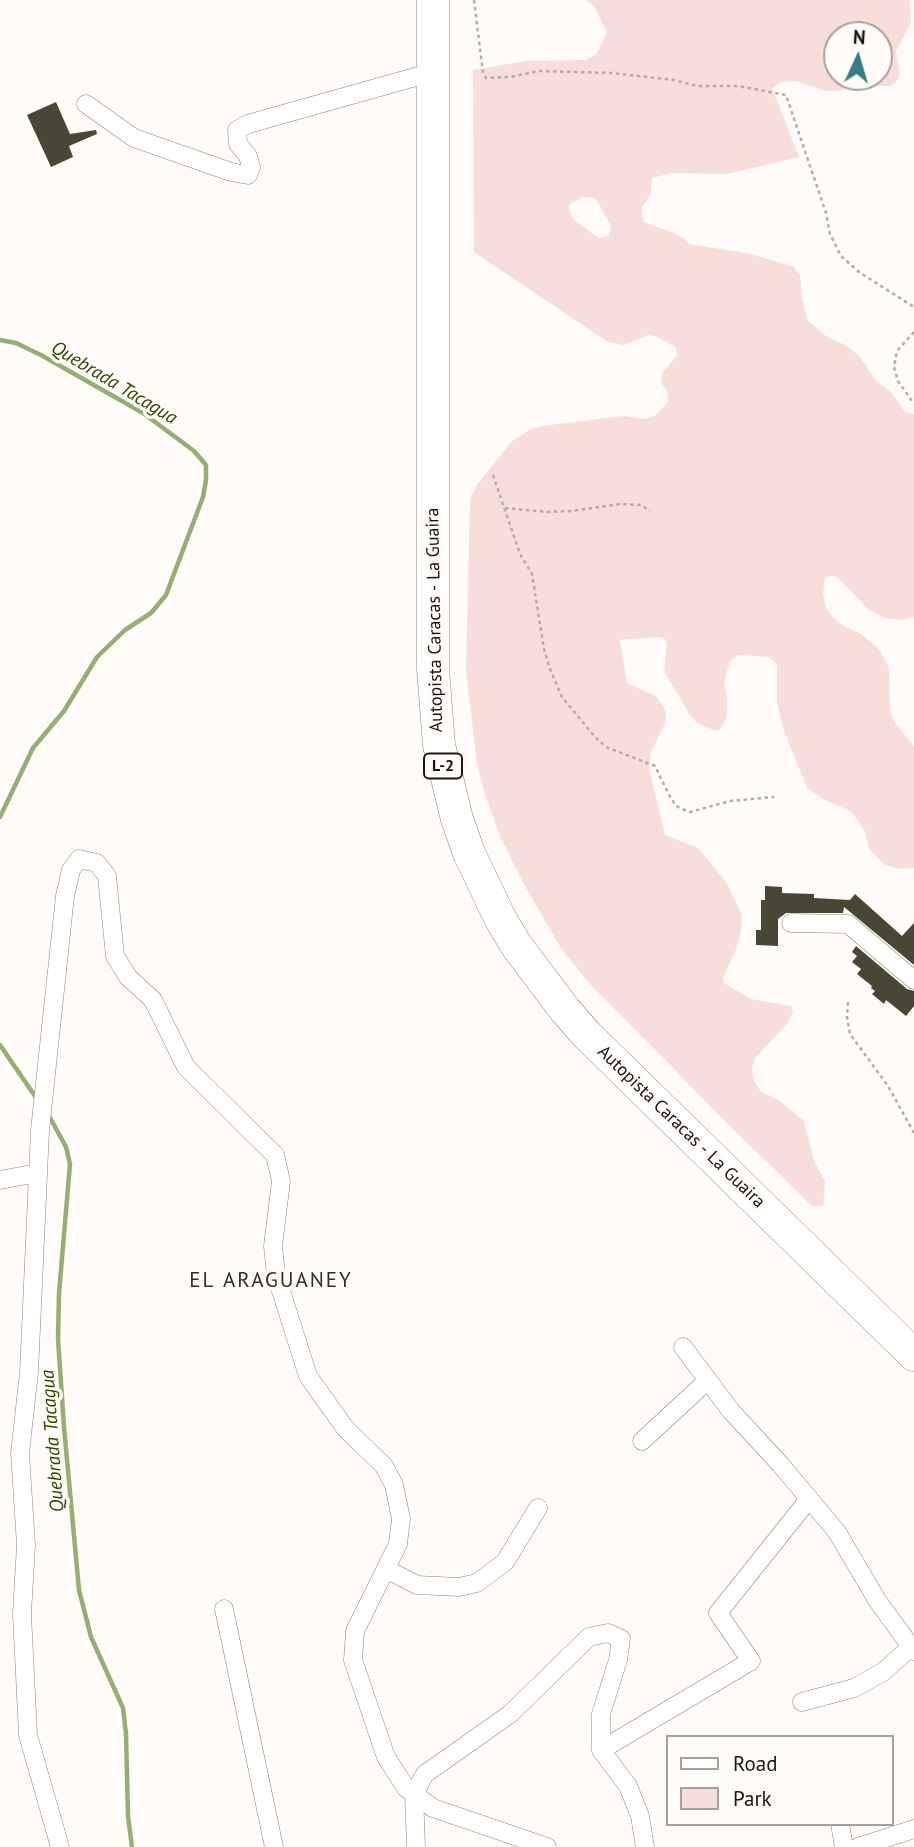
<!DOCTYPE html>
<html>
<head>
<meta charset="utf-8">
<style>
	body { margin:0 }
	#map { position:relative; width:914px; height:1847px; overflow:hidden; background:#fefbf8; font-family:"PT Sans",sans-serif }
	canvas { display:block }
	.legend { position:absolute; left:666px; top:1735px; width:228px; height:91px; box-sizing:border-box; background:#fefbf8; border:2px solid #a4a09b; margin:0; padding:9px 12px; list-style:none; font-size:21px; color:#1c1710 }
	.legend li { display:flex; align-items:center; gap:14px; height:35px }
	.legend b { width:35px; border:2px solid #a4a09b }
	.north { position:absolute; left:823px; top:21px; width:70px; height:70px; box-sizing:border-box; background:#fefbf8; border:2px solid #a4a09b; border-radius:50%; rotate:4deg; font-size:19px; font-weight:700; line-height:28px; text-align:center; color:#1c1710 }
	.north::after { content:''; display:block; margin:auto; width:24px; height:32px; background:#347d82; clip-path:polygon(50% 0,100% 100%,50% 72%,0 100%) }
</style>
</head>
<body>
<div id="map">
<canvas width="914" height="1847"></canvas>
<ul class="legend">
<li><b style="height:9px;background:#fff"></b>Road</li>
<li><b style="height:19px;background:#f8deda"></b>Park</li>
</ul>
<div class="north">N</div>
</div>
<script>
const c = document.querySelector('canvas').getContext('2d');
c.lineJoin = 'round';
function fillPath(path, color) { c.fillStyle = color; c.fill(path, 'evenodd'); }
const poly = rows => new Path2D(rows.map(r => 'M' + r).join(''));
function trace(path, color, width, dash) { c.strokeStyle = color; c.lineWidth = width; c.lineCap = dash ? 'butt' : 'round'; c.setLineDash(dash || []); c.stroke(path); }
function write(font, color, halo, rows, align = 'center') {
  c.font = font + ' "PT Sans",sans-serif'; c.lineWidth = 7; c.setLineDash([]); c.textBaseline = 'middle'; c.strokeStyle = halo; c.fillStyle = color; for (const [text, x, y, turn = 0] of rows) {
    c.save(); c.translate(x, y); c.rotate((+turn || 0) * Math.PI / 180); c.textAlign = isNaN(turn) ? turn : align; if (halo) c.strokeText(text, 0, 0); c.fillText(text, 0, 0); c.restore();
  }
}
const green = poly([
	[586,0,910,0,911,23,896,51,900,75,895,83,890,86,862,86,837,91,826,91,796,81,782,82,772,88,799,157,727,174,672,173,652,178,651,193,642,208,642,217,644,222,674,233,685,239,689,244,751,254,794,267,800,276,802,299,808,321,827,337,845,345,859,355,875,380,891,392,905,412,914,414,914,617,901,620,884,618,868,609,848,588,837,577,831,576,825,578,823,593,825,605,831,615,840,624,861,634,879,649,889,668,890,712,895,723,914,746,914,868,900,869,885,865,870,850,864,830,852,812,825,800,807,788,784,731,777,702,777,665,773,660,769,657,738,655,730,661,724,682,727,699,727,716,722,727,718,731,713,730,696,722,689,713,664,671,667,645,665,639,660,637,620,640,627,683,656,696,666,711,666,721,651,752,649,769,665,835,698,848,726,882,742,915,741,930,737,947,723,978,724,983,751,999,791,1006,793,1012,786,1025,755,1058,752,1069,754,1080,761,1092,777,1099,804,1121,814,1161,825,1181,823,1206,812,1206,731,1127,590,984,562,950,522,881,500,836,485,795,477,763,466,671,470,500,477,485,511,442,529,430,542,426,623,416,645,419,656,415,668,402,667,391,661,382,662,374,677,355,675,346,655,336,649,335,624,345,608,342,474,252,473,70,526,61,586,60,596,54,607,33,594,6],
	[837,35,879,35,879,77,837,77],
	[583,197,594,198,598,202,611,226,609,236,599,238,574,220,569,209,570,204]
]);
const stream = poly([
	[0,340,16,343,41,355,143,413,194,451,206,465,206,480,203,497,166,595,151,613,125,630,97,657,64,711,33,748,0,817],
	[0,1045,37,1099],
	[48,1114,66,1147,70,1164,59,1293,58,1339,64,1427,79,1590,91,1637,123,1708,126,1734,128,1816,132,1847]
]);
const building = poly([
	[56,102,70,134,96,130,97,134,69,146,73,157,51,167,27,115],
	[765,886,782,887,782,893,814,894,814,898,850,900,855,894,902,936,914,923,914,965,844,907,843,913,786,913,778,919,778,946,756,945,756,930,761,930,761,900,765,900],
	[856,946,907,989,914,991,914,1006,906,1016,886,1000,884,1004,872,994,875,991,871,988,872,986,857,974,861,969,852,962,857,956,852,952]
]);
const path = poly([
	[474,0,483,73,486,78,510,77,539,71,612,73,674,80,697,86,738,86,786,95,826,213,830,234,841,256,859,272,914,307],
	[914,332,897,351,894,367,898,381,914,404],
	[493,475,520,554,532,574,544,649,550,669,562,697,595,737,606,747,655,766,669,795,676,806,685,810,690,812,730,801,774,797],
	[505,508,547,512,572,511,620,504,641,505,650,511],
	[848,1002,847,1017,850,1034,888,1086,914,1133]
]);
const street = poly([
	[86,104,134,138,231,172,248,175,251,167,248,156,238,144,237,130,248,124,433,72],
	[791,923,848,924,914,980],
	[0,1180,38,1173],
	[683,1347,731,1411,780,1464,837,1532,877,1600,914,1651],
	[642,1441,707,1381],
	[386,1569,417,1585,459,1587,477,1583,505,1562,538,1508],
	[224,1609,274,1847],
	[802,1702,854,1688,883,1672,911,1647],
	[601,1750,751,1661,718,1613,809,1499],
	[840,1824,844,1847],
	[60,1847,28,1735,22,1614,26,1545,20,1453,29,1372,40,1130,65,896,71,870,79,859,97,863,107,876,115,956,128,977,153,1000,186,1067,275,1155,281,1181,273,1246,276,1275,308,1376,345,1428,384,1466,394,1485,401,1519,398,1544,355,1631,353,1660,386,1757,406,1788,433,1808,547,1847],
	[416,1847,414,1794,425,1774,510,1714,589,1637,608,1633,621,1639,618,1660,601,1714,601,1750,628,1786,640,1816,645,1847],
	[858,1847,914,1829]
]);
const highway = poly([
	[433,0,433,669,439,745,457,819,469,853,500,918,516,945,565,1010,587,1035,914,1355]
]);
const shields = [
	[443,766,38]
];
const shieldNames = [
	["L-2",443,766]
];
const streetNames = [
	["Autopista Caracas - La Guaira",435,620,-91],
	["Autopista Caracas - La Guaira",681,1127,44]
];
const waterNames = [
	["Quebrada Tacagua",114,383,31],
	["Quebrada Tacagua",53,1441,-94]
];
const quarterNames = [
	["EL ARAGUANEY",271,1281]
];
fillPath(green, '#f8deda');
trace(stream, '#95ae72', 4.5);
fillPath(building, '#484634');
trace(street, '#8e8372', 19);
trace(highway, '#8e8372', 33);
trace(path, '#b1ada9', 2.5, [3.5, 3.5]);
trace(street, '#fff', 18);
trace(highway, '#fff', 32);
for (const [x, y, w] of shields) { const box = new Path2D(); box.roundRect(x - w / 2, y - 12.5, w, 25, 5); c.fillStyle = '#fefbf8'; c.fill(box); trace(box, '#1c1710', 2); }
write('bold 16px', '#1c1710', null, shieldNames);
write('18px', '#1c1710', '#fefbf8', streetNames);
write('italic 19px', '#304500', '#fefbf8', waterNames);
c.letterSpacing = '2px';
write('21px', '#382e20', '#fefbf8', quarterNames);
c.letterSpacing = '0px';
</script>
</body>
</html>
